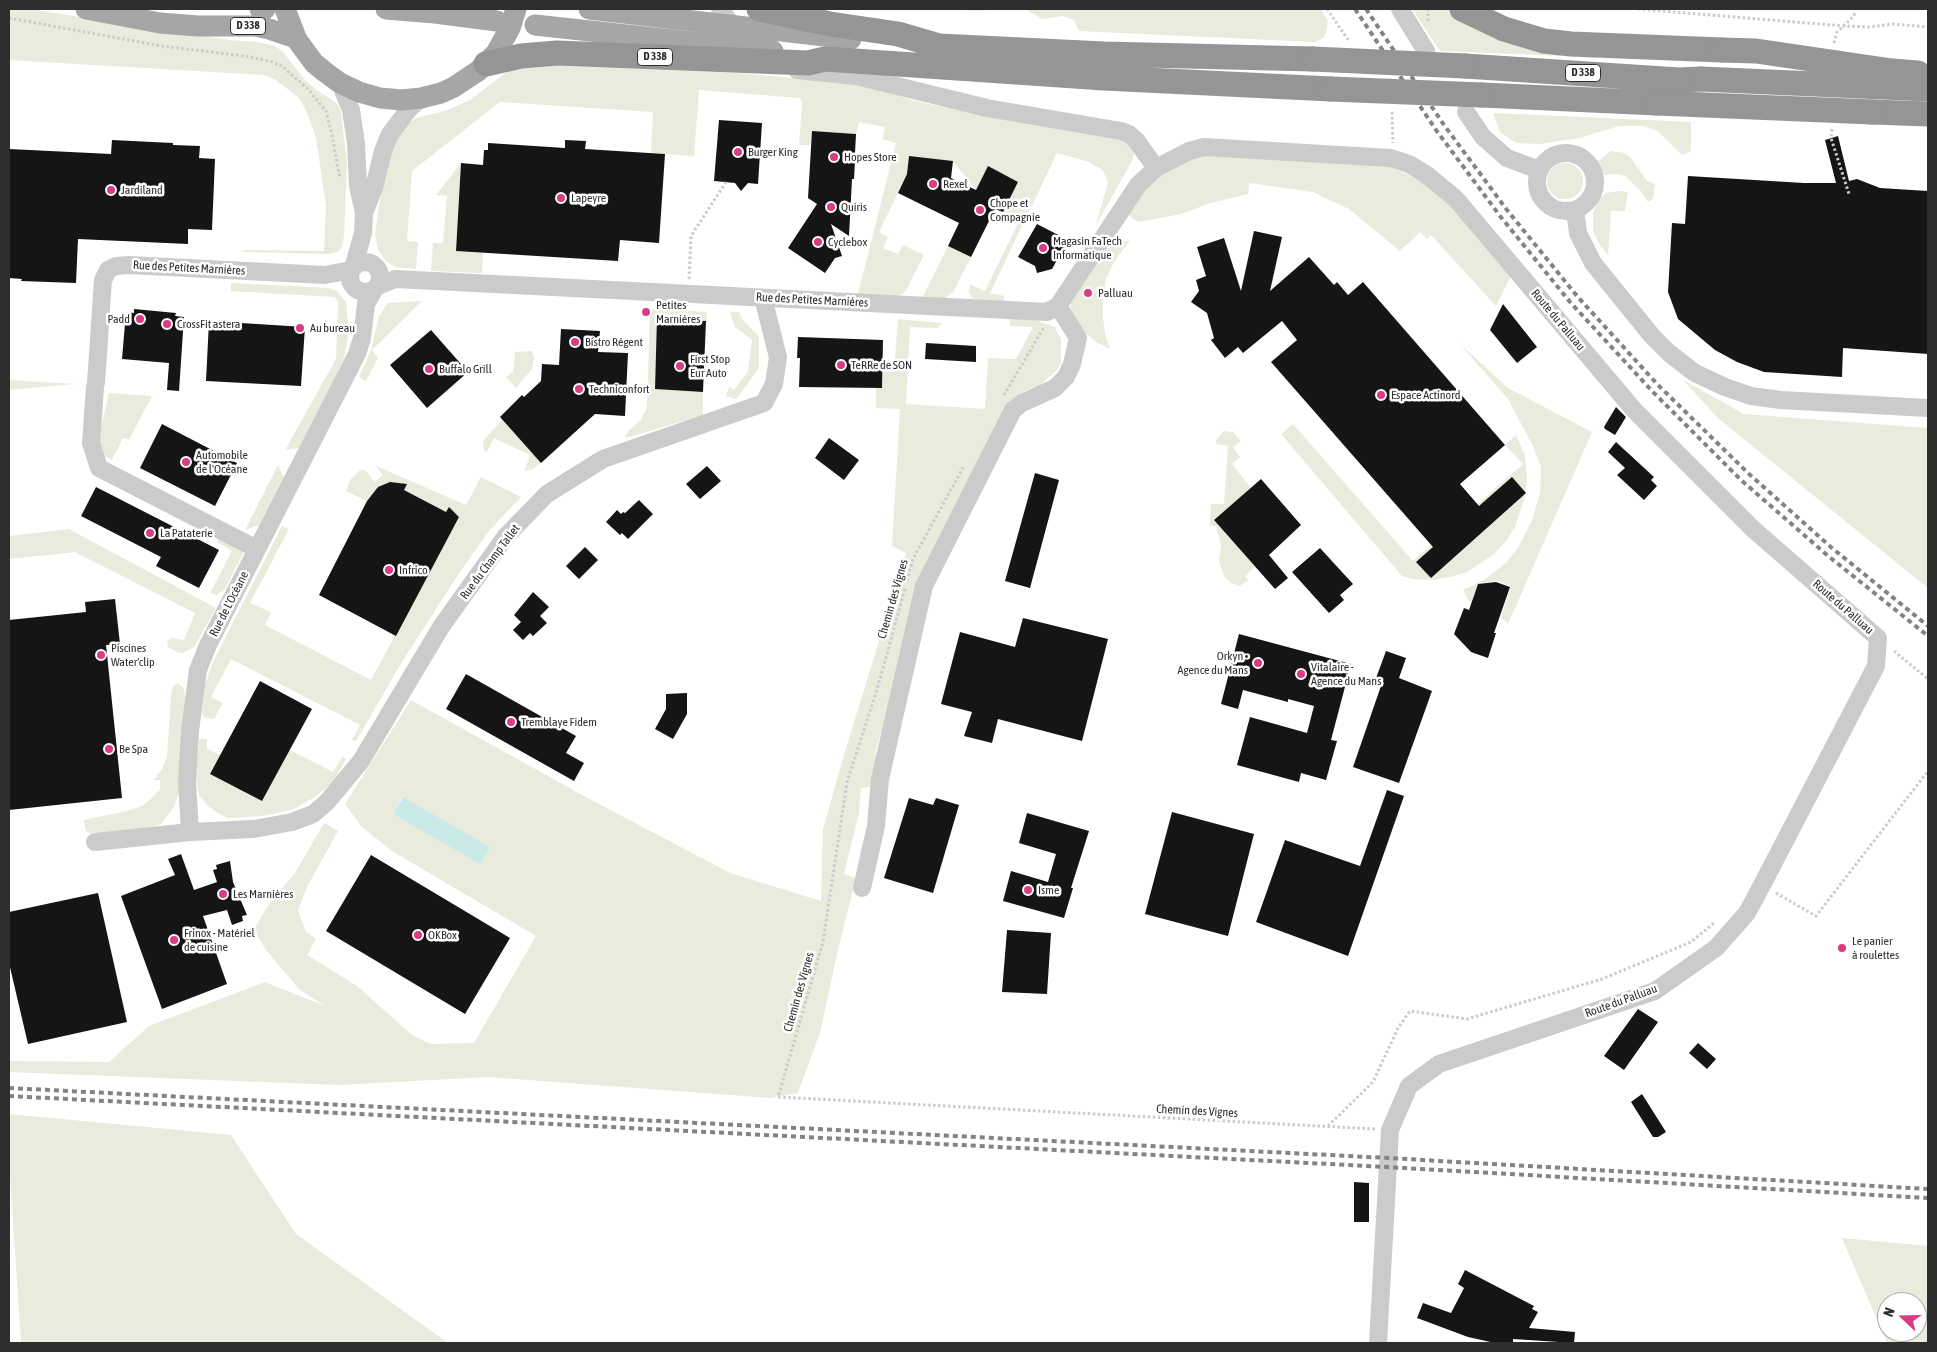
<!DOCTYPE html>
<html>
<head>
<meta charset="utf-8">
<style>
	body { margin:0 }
	#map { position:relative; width:1937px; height:1352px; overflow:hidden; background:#fff; font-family:"Asap Condensed",sans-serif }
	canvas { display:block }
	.frame { position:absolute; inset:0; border:10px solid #2e2e2e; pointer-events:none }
	.north { position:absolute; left:1877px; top:1292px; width:50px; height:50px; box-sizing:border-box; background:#fff; border:1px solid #ababab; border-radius:50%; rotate:291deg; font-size:14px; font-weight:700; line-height:20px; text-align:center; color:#2e2e2e }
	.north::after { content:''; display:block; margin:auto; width:18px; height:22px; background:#da3c81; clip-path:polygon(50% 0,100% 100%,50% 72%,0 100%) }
</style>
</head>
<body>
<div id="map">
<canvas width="1937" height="1352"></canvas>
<div class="frame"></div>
<div class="north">N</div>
</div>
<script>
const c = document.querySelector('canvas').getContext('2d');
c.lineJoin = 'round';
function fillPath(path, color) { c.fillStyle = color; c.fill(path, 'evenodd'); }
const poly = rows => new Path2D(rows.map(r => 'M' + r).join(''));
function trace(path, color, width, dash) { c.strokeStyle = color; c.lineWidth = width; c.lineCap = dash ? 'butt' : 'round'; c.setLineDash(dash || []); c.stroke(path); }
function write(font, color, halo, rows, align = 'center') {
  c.font = font + ' "Asap Condensed",sans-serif'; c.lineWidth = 5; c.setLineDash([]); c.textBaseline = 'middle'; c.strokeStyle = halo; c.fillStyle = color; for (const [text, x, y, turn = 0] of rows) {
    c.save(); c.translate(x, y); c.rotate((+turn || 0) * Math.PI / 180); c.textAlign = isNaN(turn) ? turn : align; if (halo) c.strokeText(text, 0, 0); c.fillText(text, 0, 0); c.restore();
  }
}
const green = poly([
	[9,9,29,9,229,40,258,42,275,46,282,51,305,80,315,89,337,103,341,112,347,164,344,236,342,246,338,252,327,254,243,252,244,250,324,251,326,206,316,137,308,115,299,98,276,80,264,75,9,60],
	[953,9,1013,9,973,11],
	[1020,9,1321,9,1328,21,1326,33,1323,38,1315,42,1079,31,1074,20,1063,16,1042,19,1025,9],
	[1412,9,1449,9,1463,19,1540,50,1563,56,1440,51],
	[536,65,739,73,864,85,915,101,957,110,1014,116,1126,140,1135,151,1132,161,1096,225,1108,182,1103,170,1089,162,1057,153,990,293,1004,296,1004,300,1000,303,981,302,972,298,969,292,970,284,985,291,1019,221,1003,212,1007,204,1012,206,1014,202,1009,199,1018,182,988,167,976,190,953,161,909,156,907,174,879,232,888,237,883,248,898,254,903,245,924,255,905,292,895,298,858,294,896,143,883,139,885,127,859,122,856,134,812,131,811,145,799,145,802,104,800,98,699,90,694,156,651,153,653,112,500,102,412,171,407,241,418,242,416,269,395,267,385,260,378,250,375,235,379,206,390,150,404,127,416,118,445,111,470,100,508,71],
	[1493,113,1691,122,1691,151,1682,155,1658,131,1643,126,1619,126,1579,138,1540,144,1516,143,1500,132],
	[1611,151,1625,153,1630,157,1647,181,1655,184,1653,199,1648,202,1640,190,1625,176,1616,174,1604,175,1597,162],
	[1220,153,1386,164,1426,184,1450,203,1511,276,1496,306,1431,235,1427,239,1420,232,1400,251,1349,209,1313,192,1249,183,1248,194,1211,203,1181,214,1139,222,1132,218,1127,212,1128,205,1161,174,1190,158],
	'1547 181a18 18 0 1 1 36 0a18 18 0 1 1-36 0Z',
	[461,163,456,251,483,253,482,273,431,271,433,243,443,243,447,196,436,195],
	[1619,191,1628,192,1625,211,1611,211,1608,256,1600,245,1593,231,1593,213,1599,200,1606,193],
	[1130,240,1114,262,1106,279,1103,301,1103,318,1105,334,1110,349,1096,342,1071,321,1070,297,1099,251],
	[948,246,971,257,953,292,945,298,922,298],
	[231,283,330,288,338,292,346,302,349,331,344,358,338,372,299,448,285,450,336,359,338,302,335,297,231,291],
	[422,301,372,350,378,358,366,381,359,377,371,350,379,316,388,303],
	[650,309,707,312,706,321,658,318,655,389,703,392,703,415,626,438,626,435,629,430,640,421,647,408],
	[730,312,739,312,742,319,759,336,759,368,736,399,726,396,729,387,734,390,748,371,752,340,735,327],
	[898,319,942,323,938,328,910,327,906,404,985,409,988,358,1016,359,1033,327,1010,326,1010,319,1036,320,1055,327,1061,340,1061,362,1057,370,1040,385,1022,392,1007,407,938,539,876,750,874,786,861,788,859,813,844,874,856,878,839,945,820,1033,798,1093,771,1098,488,1077,340,1085,9,1072,9,1061,109,1062,149,1026,265,982,325,1006,299,989,266,950,258,937,255,927,270,903,295,873,324,823,338,831,308,885,298,910,306,932,316,939,307,955,357,986,412,1035,430,1044,474,1043,536,936,392,851,362,827,345,804,411,700,584,796,730,873,821,901,823,829,844,755,906,553,892,546,900,409,876,408,876,388,882,388,883,372,894,372],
	[402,797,490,847,480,863,393,814],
	[1459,343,1508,388,1592,432,1508,624,1501,617,1511,586,1496,581,1478,584,1471,602,1469,601,1463,590,1482,581,1505,564,1518,548,1532,520,1540,493,1541,467,1532,444,1508,399],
	[532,351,534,358,532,369,516,388,506,377,513,372,515,352],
	[9,380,75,384,9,390],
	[1683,380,1744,414,1928,428,1928,588,1719,419],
	[109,393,152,396,129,440,123,438,112,460,102,455,98,441],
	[502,420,541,463,533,469,524,471,530,455,494,438,487,452,484,450,483,441],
	[1293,424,1413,561,1523,464,1505,445,1516,435,1525,456,1527,478,1525,496,1515,527,1506,541,1494,554,1467,572,1450,577,1433,580,1412,579,1402,576,1281,434],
	[1224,431,1233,432,1241,441,1233,447,1240,457,1232,464,1251,488,1214,520,1255,567,1245,576,1248,580,1240,586,1231,583,1224,576,1219,561,1221,545,1216,526,1210,526,1211,504,1224,504,1228,446,1216,444,1216,440],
	[278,465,284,478,259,525,245,530],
	[376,466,466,505,481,477,521,497,488,532,460,572,403,660,356,741,352,740,360,725,231,659,211,697,223,703,214,719,205,718,202,714,205,685,212,664,282,526,289,529,250,603,271,612,265,625,371,680,459,517,449,507,446,512,404,490,406,484,390,482,378,487,367,501,346,491,350,480,360,470,365,470,375,482,383,475],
	[69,529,216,608,194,647,183,653,177,652,168,647,167,641,173,638,184,640,195,613,75,552,9,559,9,536],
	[222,531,248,544,225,589,217,595,210,593,232,551,217,542],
	[178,683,184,689,185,700,180,789,174,807,161,824,144,830,90,833,86,832,84,820,123,812,142,806,154,796,160,789,160,780,154,780,162,769,167,757,171,693,173,687],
	[199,739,207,739,207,749,220,755,210,774,262,801,290,750,333,772,342,757,346,759,334,781,315,797,294,809,263,816,228,818,216,812,205,803,199,795,196,777],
	[9,1114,231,1135,296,1234,448,1343,21,1343,9,1161],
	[1842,1238,1928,1246,1928,1343,1887,1343],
	[1887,1302,1917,1302,1917,1332,1887,1332]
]);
const water = poly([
	[403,797,490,847,480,864,393,814]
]);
const building = poly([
	[719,120,762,123,758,184,748,183,741,191,735,183,714,181],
	[812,131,856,134,855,153,860,157,855,161,854,179,852,179,849,236,831,224,842,256,835,258,825,273,788,248,817,204,808,198],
	[1838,136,1849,181,1857,179,1880,188,1928,191,1928,354,1843,348,1842,377,1764,372,1737,362,1715,350,1678,319,1668,292,1672,223,1685,224,1688,176,1804,183,1836,183,1825,140],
	[112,140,173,143,173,145,200,146,199,158,215,159,212,230,188,229,188,244,78,239,76,283,21,281,22,279,9,278,9,149,111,154],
	[565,140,586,141,585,149,665,154,659,243,620,240,618,261,456,251,461,163,483,165,484,150,488,150,488,143,565,148],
	[909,156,953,161,951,178,976,190,988,166,1018,182,1003,212,995,209,971,257,948,246,959,223,898,193,907,174],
	[1037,224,1068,240,1052,269,1037,273,1035,266,1018,257],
	[1254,231,1282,237,1270,291,1309,257,1334,285,1337,282,1348,295,1363,282,1505,445,1460,484,1479,506,1512,477,1526,493,1431,578,1416,562,1433,547,1271,362,1297,340,1282,321,1243,353,1238,347,1225,358,1211,340,1214,338,1207,313,1191,302,1199,291,1196,280,1206,276,1197,247,1224,238,1241,291],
	[1503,304,1537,347,1517,363,1490,330],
	[134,309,176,313,175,316,184,317,179,391,167,390,169,363,122,359,126,312,134,313],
	[657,318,706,321,703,392,655,389],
	[209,321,305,327,301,386,206,381],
	[561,329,600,331,598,352,628,353,625,416,595,414,541,463,500,417,522,395,524,397,541,381,542,364,559,365],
	[431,330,468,372,427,408,390,365],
	[798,337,883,340,882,388,799,387,800,358,797,358],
	[926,343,976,346,976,362,925,359],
	[1616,407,1626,417,1615,435,1605,429,1604,427],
	[162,424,237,463,215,506,140,468],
	[829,438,859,460,844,480,815,458],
	[1616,442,1654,477,1651,480,1657,486,1644,500,1617,475,1625,468,1608,452],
	[707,466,721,481,700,499,686,484],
	[1035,473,1059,480,1030,588,1005,581],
	[1261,479,1301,525,1269,555,1288,578,1275,589,1214,520],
	[390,482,407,484,404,490,446,512,449,507,459,517,396,636,319,595,367,501,378,487],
	[96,487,219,550,199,588,156,566,161,557,81,516],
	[639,500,653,514,628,539,622,533,620,535,606,522,617,510,621,514,623,512,625,513],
	[585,547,598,560,579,579,566,566],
	[1320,548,1353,584,1340,595,1344,600,1329,613,1292,572],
	[1496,582,1510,587,1494,633,1496,633,1488,658,1471,652,1454,634,1464,608,1469,610,1478,584],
	[533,592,549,607,540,616,547,623,533,636,530,633,523,640,513,630,521,622,514,615],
	[115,599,120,644,106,645,122,798,9,810,9,620,86,612,85,602],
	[1023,618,1108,639,1082,741,998,719,992,743,964,736,972,712,941,704,960,632,1015,647],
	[1239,634,1351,664,1331,740,1337,741,1326,780,1301,773,1299,782,1237,765,1250,717,1307,733,1314,706,1288,699,1288,702,1243,690,1238,709,1221,704],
	[1386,651,1406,658,1399,678,1432,691,1399,783,1353,767,1382,683,1375,681],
	[466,674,576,736,566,753,584,763,574,781,446,709],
	[260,681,312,709,262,801,210,774],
	[687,693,687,714,673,739,655,729,666,709,666,694],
	[1387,790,1404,796,1348,956,1256,922,1285,840,1360,866],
	[909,798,933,805,936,798,959,805,933,893,884,878],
	[1172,812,1254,834,1228,936,1145,914],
	[1027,813,1089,831,1071,888,1073,888,1064,918,1003,901,1011,871,1048,882,1056,854,1019,843],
	[181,854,194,890,217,882,213,870,217,869,216,865,230,861,233,882,247,915,242,916,243,921,232,925,227,910,203,916,227,984,162,1009,121,896,175,875,168,859],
	[371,855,510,938,465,1014,326,931],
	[98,893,127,1022,28,1044,9,963,9,912],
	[1007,930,1051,933,1047,994,1002,992],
	[1638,1009,1658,1022,1624,1070,1604,1056],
	[1698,1043,1716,1059,1707,1069,1689,1053],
	[1642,1094,1666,1132,1658,1137,1653,1137,1631,1102],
	[1354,1182,1369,1183,1369,1222,1354,1222],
	[1465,1270,1534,1306,1532,1309,1538,1312,1529,1328,1575,1332,1574,1343,1513,1339,1513,1343,1495,1343,1468,1337,1417,1318,1423,1303,1451,1313,1464,1288,1458,1284]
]);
const path = poly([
	[1327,9,1349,41],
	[1638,9,1843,26,1870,27,1893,24,1928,27],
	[9,18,162,46,244,56,270,61,282,66,308,89,326,111,332,135,340,178],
	[1428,21,1428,9],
	[1834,43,1837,32,1851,19,1856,12],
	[1392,112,1393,143],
	[1832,129,1831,138,1849,194],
	[689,279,691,236,726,182],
	[1004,395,1044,327],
	[907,581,913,559,964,466],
	[905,589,876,693,847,782,823,942,778,1097,1375,1129],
	[1894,651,1928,679],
	[1776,893,1816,916,1928,771],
	[1328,1126,1373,1082,1398,1028,1410,1011,1467,1019,1602,979,1691,942,1714,923]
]);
const minor = poly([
	[720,9,732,25],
	[1400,9,1426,51],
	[797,70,856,76,987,108,1121,131,1129,134,1136,140,1156,168],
	[340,83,351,110,356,143,358,186,364,213,363,233,354,265],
	[1466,112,1483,137,1507,158,1539,170],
	'1537 182a29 29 0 1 1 58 0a29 29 0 1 1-58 0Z',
	[1575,210,1578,233,1593,263,1652,336,1669,353,1695,373,1725,387,1751,396,1781,400,1928,408],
	[364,213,374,188,383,151,390,134,409,109,421,98],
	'350 277a15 15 0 1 1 30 0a15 15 0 1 1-30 0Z',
	[378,286,395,279,1047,312,1058,306,1138,185,1156,168,1189,151,1204,147,1391,158,1409,164,1427,175,1456,199,1634,410,1753,529,1878,638,1876,666,1762,885,1747,913,1716,948,1655,991,1439,1064,1409,1086,1390,1130,1378,1343],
	[96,383,103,280,108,270,116,266,129,265,325,275,351,270],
	[95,387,91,443,99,468,257,549],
	[190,832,254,829,292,822,313,814,327,802,361,761,441,627,506,536,547,494,603,459,764,403,774,384,778,357,763,298],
	[95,842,190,832,187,782,190,731,198,670,208,645,357,354,362,338,366,304,374,290],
	[862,888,876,826,880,779,924,586,1013,410,1022,403,1055,388,1066,377,1072,364,1078,338,1058,306]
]);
const major = poly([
	[86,9,160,23,198,26,255,26,269,29,296,38],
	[260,9,265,9],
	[285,9,297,40,314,63,325,72,340,83,359,92,380,98,402,100,421,98,441,93,454,87,478,71,496,53,510,28,516,9],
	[386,9,435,13,497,21],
	[589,9,851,39],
	[535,25,773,51]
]);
const highway = poly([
	[759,9,830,24,898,34,939,46,1104,54,1313,59],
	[1462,9,1504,29,1544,41,1571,44,1722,50],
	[486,64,521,56,557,53,808,63,825,59,1104,78,1331,89],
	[1465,66,1679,80,1701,79],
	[1482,95,1657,103],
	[1872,112,1928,114]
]);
const rail = poly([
	[1355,9,1436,130,1500,216,1570,302,1652,391,1741,480,1827,555,1928,636],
	[1366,9,1444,125,1507,210,1577,296,1658,385,1748,473,1832,548,1928,626],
	[9,1088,1388,1158,1928,1189],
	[9,1096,1387,1167,1928,1198]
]);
const highwayBridge = poly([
	[1722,50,1756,51,1892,71,1918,73],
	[1313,59,1465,66],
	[1701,79,1928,89],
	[1331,89,1482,95],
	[1657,103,1872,112]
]);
const markers = [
	[738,152,5,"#da3c81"],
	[834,157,5,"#da3c81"],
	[933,184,5,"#da3c81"],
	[111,190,5,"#da3c81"],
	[561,198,5,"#da3c81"],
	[831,207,5,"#da3c81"],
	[980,210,5,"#da3c81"],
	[818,242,5,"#da3c81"],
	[1043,248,5,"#da3c81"],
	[1088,293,5,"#da3c81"],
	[646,312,5,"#da3c81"],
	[140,319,5,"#da3c81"],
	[167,324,5,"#da3c81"],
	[300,328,5,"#da3c81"],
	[575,342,5,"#da3c81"],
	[841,365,5,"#da3c81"],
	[680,366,5,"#da3c81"],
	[429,369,5,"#da3c81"],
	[579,389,5,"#da3c81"],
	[1381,395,5,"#da3c81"],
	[186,462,5,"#da3c81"],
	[150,533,5,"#da3c81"],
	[389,570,5,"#da3c81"],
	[101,655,5,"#da3c81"],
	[1258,663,5,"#da3c81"],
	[1301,674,5,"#da3c81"],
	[511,722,5,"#da3c81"],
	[109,749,5,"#da3c81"],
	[1028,890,5,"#da3c81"],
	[223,894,5,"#da3c81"],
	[418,935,5,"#da3c81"],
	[174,940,5,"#da3c81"],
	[1842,948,5,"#da3c81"]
];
const shields = [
	[248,26,35],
	[655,57,35],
	[1583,73,35]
];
const shieldNames = [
	["D 338",248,26],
	["D 338",655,57],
	["D 338",1583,73]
];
const poiNames = [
	["Burger King",748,152],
	["Hopes Store",844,157],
	["Rexel",943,184],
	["Jardiland",121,190],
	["Lapeyre",571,198],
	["Chope et",990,203],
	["Compagnie",990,217],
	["Quiris",841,207],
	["Magasin FaTech",1053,241],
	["Informatique",1053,255],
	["Cyclebox",828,242],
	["Palluau",1098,293],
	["Petites",656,305],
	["Marniéres",656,319],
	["Padd",130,319,"right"],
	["CrossFit astera",177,324],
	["Au bureau",310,328],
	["Bistro Régent",585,342],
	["First Stop",690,359],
	["Eur Auto",690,373],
	["TeRRe de SON",851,365],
	["Buffalo Grill",439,369],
	["Techniconfort",589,389],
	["Espace Actinord",1391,395],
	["Automobile",196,455],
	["de l'Océane",196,469],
	["La Pataterie",160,533],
	["Infrico",399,570],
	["Piscines",111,648],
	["Water'clip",111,662],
	["Orkyn -",1248,656,"right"],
	["Agence du Mans",1248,670,"right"],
	["Vitalaire -",1311,667],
	["Agence du Mans",1311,681],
	["Tremblaye Fidem",521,722],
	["Be Spa",119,749],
	["Isme",1038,890],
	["Les Marnières",233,894],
	["Frinox - Matériel",184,933],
	["de cuisine",184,947],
	["OKBox",428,935],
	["Le panier",1852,941],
	["à roulettes",1852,955]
];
const streetNames = [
	["Rue des Petites Marniéres",189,268,3],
	["Rue des Petites Marniéres",812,300,3],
	["Route du Palluau",1558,320,50],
	["Rue du Champ Tallet",490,562,-53],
	["Chemin des Vignes",893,599,-74],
	["Rue de L'Océane",229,604,-63],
	["Route du Palluau",1843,607,41],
	["Chemin des Vignes",799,992,-74],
	["Route du Palluau",1621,1001,-20],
	["Chemin des Vignes",1197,1111,3]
];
fillPath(green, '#e9ebdd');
fillPath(water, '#cae9e9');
fillPath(building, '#151515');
trace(path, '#cbcbcb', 3, [2.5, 2.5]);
trace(minor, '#cbcbcb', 18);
trace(major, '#a6a6a6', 21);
trace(highway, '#959595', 25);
trace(rail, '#838383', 4, [5, 4]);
trace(highwayBridge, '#959595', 25);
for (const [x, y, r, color] of markers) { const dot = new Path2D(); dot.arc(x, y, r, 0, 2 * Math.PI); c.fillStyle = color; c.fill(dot); trace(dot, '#fff', 2); }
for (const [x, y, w] of shields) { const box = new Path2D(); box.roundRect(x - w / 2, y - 8.5, w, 17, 4); c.fillStyle = '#fff'; c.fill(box); trace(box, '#2e2e2e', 1); }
write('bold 11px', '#2e2e2e', null, shieldNames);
write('12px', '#2e2e2e', '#fff', poiNames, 'left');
write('12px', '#2e2e2e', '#fff', streetNames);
</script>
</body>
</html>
